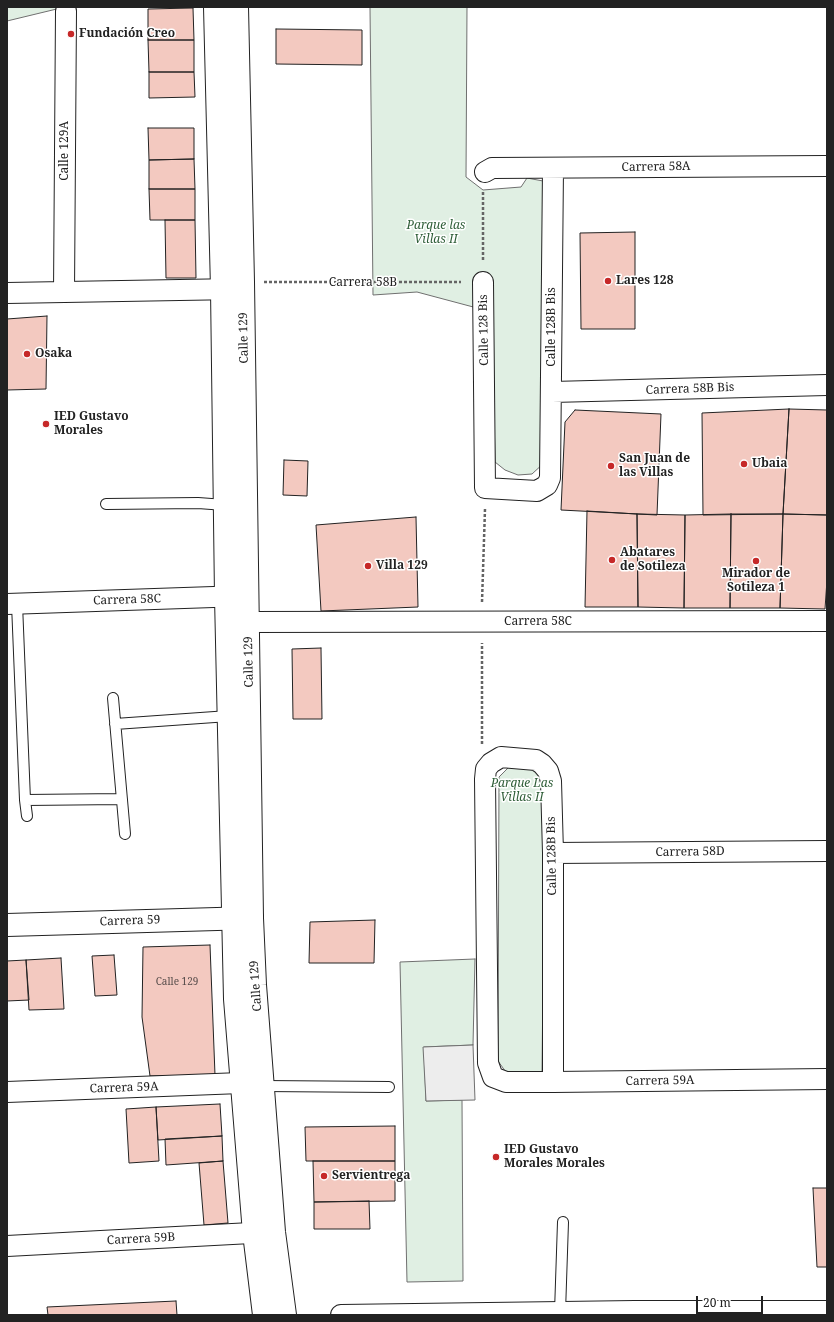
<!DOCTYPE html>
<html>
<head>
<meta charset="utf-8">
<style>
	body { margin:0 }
	#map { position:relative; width:834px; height:1322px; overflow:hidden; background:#fff; font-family:"Noto Serif",serif }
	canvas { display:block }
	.frame { position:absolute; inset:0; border:8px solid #222; pointer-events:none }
	.scale { position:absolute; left:696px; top:1296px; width:67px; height:18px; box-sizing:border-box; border:2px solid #222; border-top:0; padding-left:5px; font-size:12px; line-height:14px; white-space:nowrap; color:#222; -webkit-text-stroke:3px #fff; paint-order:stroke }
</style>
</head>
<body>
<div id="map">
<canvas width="834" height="1322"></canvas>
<div class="frame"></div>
<div class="scale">20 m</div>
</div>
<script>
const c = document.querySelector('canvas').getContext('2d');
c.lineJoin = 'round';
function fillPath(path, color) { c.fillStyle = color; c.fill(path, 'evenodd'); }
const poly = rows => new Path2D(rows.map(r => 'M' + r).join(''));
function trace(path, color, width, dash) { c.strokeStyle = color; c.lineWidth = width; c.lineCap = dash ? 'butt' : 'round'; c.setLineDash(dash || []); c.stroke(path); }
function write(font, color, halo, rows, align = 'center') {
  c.font = font + ' "Noto Serif",serif'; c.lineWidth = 3; c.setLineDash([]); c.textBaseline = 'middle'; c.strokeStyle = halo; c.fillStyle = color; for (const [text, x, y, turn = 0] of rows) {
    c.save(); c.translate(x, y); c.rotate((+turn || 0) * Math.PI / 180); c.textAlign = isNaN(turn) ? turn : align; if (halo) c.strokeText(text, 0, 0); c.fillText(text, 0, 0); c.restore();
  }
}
const green = poly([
	[7,7,65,7,7,21,7,7],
	[370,7,467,7,466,177,483,190,521,187,527,178,543,181,545,462,532,474,518,475,505,470,495,462,492,312,417,292,373,295,370,7],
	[509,767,524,768,537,771,545,785,542,1073,508,1075,498,1061,499,777,509,767],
	[475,959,473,1045,424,1047,426,1101,462,1100,463,1281,407,1282,400,962,475,959]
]);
const parking = poly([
	[473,1045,475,1100,426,1101,423,1047,473,1045]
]);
const building = poly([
	[193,8,194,40,148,40,148,9,193,8],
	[276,29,362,30,362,65,276,64,276,29],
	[148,40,194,40,194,72,149,72,148,40],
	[149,72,194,72,195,97,149,98,149,72],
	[148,128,194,128,194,159,149,160,148,128],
	[194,159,195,189,149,189,149,160,194,159],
	[149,189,195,189,195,220,150,220,149,189],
	[165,220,195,220,196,278,166,278,165,220],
	[635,232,635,329,581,329,580,233,635,232],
	[47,316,46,389,7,390,7,319,47,316],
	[789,409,827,410,827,515,783,514,789,409],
	[789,409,783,514,703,515,702,413,789,409],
	[575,410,661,414,657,515,561,510,565,422,575,410],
	[284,460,308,461,307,496,283,495,284,460],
	[587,511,637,514,638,607,585,607,587,511],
	[637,514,685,515,684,608,638,607,637,514],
	[731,514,783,514,780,608,730,608,731,514],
	[731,514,730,608,684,608,685,515,731,514],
	[783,514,827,515,827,580,825,609,780,608,783,514],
	[416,517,418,607,321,611,316,525,416,517],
	[321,648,322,719,293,719,292,649,321,648],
	[375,920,374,963,309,963,310,922,375,920],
	[210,945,215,1075,150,1076,142,1017,143,947,210,945],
	[114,955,117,995,95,996,92,956,114,955],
	[61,958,64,1009,29,1010,26,960,61,958],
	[26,960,29,1000,7,1001,7,961,26,960],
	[220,1104,222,1136,158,1140,156,1107,220,1104],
	[156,1107,159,1161,129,1163,126,1109,156,1107],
	[395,1126,395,1161,306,1161,305,1127,395,1126],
	[222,1136,223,1161,166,1165,165,1139,222,1136],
	[223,1161,228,1223,204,1225,199,1163,223,1161],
	[313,1161,395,1161,395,1201,314,1202,313,1161],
	[813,1188,827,1188,827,1267,817,1267,813,1188],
	[369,1201,370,1229,314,1229,314,1202,369,1201],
	[176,1301,177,1315,48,1315,47,1307,176,1301]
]);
const path = poly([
	[483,192,483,261],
	[264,282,461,282],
	[482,602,485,509],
	[482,744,482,643]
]);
const service = poly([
	[106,504,198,503,225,505],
	[17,604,25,800,27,816],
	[113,698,125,834],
	[115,724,229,716],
	[25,800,122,799],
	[263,1086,389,1087],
	[560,1312,563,1222]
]);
const minor = poly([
	[485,172,492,168,827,166],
	[483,282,485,488,537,491,547,485,550,478,553,168],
	[64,292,66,11],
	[7,293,237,289],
	[552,392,827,385],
	[7,604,243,596],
	[249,622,827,621],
	[553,853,827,851],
	[553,1082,553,853,551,781,548,771,542,764,536,760,501,757,491,763,486,769,485,779,488,1063,493,1077,506,1082,553,1082,827,1079],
	[7,1092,241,1083],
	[7,1246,270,1232],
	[341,1315,635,1311,827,1311]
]);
const tertiary = poly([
	[7,925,252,918]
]);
const secondary = poly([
	[215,7,222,289,226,597,235,999,254,1233,264,1315],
	[237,7,243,282,252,918,255,985,274,1232,285,1315]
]);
const markers = [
	[71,34,4,"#c62828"],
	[608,281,4,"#c62828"],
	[27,354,4,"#c62828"],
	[46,424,4,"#c62828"],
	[744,464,4,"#c62828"],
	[611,466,4,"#c62828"],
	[612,560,4,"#c62828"],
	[756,561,4,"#c62828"],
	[368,566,4,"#c62828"],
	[496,1157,4,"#c62828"],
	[324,1176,4,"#c62828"]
];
const numberNames = [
	["Calle 129",177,982]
];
const poiNames = [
	["Fundación Creo",79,34],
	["Lares 128",616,281],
	["Osaka",35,354],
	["IED Gustavo",54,417],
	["Morales",54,431],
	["San Juan de",619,459],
	["las Villas",619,473],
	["Ubaia",752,464],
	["Abatares",620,553],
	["de Sotileza",620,567],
	["Villa 129",376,566],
	["Mirador de",756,574,"center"],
	["Sotileza 1",756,588,"center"],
	["IED Gustavo",504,1150],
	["Morales Morales",504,1164],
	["Servientrega",332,1176]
];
const streetNames = [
	["Calle 129A",65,151,-90],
	["Carrera 58A",656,167,-1],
	["Carrera 58B",363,283],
	["Calle 128B Bis",552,327,-90],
	["Calle 128 Bis",484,330,-91],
	["Calle 129",244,338,-91],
	["Carrera 58B Bis",690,389,-2],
	["Carrera 58C",127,600,-2],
	["Carrera 58C",538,622],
	["Calle 129",249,662,-91],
	["Carrera 58D",690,852,-1],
	["Calle 128B Bis",552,856,-91],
	["Carrera 59",130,921,-2],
	["Calle 129",256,986,-94],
	["Carrera 59A",660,1081,-1],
	["Carrera 59A",124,1088,-2],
	["Carrera 59B",141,1239,-3]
];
const parkNames = [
	["Parque las",436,226],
	["Villas II",436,240],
	["Parque Las",522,784],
	["Villas II",522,798]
];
fillPath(green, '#e0efe3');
trace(green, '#6f6f6f', 1);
fillPath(parking, '#ededed');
trace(parking, '#6f6f6f', 1);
fillPath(building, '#f3c9c0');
trace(building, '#222', 1);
trace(service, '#222', 12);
trace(minor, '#222', 22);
trace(tertiary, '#222', 24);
trace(secondary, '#222', 24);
trace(path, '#646464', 2.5, [3, 2]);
trace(service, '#fff', 10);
trace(minor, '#fff', 20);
trace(tertiary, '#fff', 22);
trace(secondary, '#fff', 22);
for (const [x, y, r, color] of markers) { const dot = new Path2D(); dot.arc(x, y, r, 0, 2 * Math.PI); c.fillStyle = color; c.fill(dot); trace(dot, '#fff', 1.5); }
write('10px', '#564c4a', null, numberNames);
write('bold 12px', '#222', '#fff', poiNames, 'left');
write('12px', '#222', '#fff', streetNames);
write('italic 12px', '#2f5e38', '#fff', parkNames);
</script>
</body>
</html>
